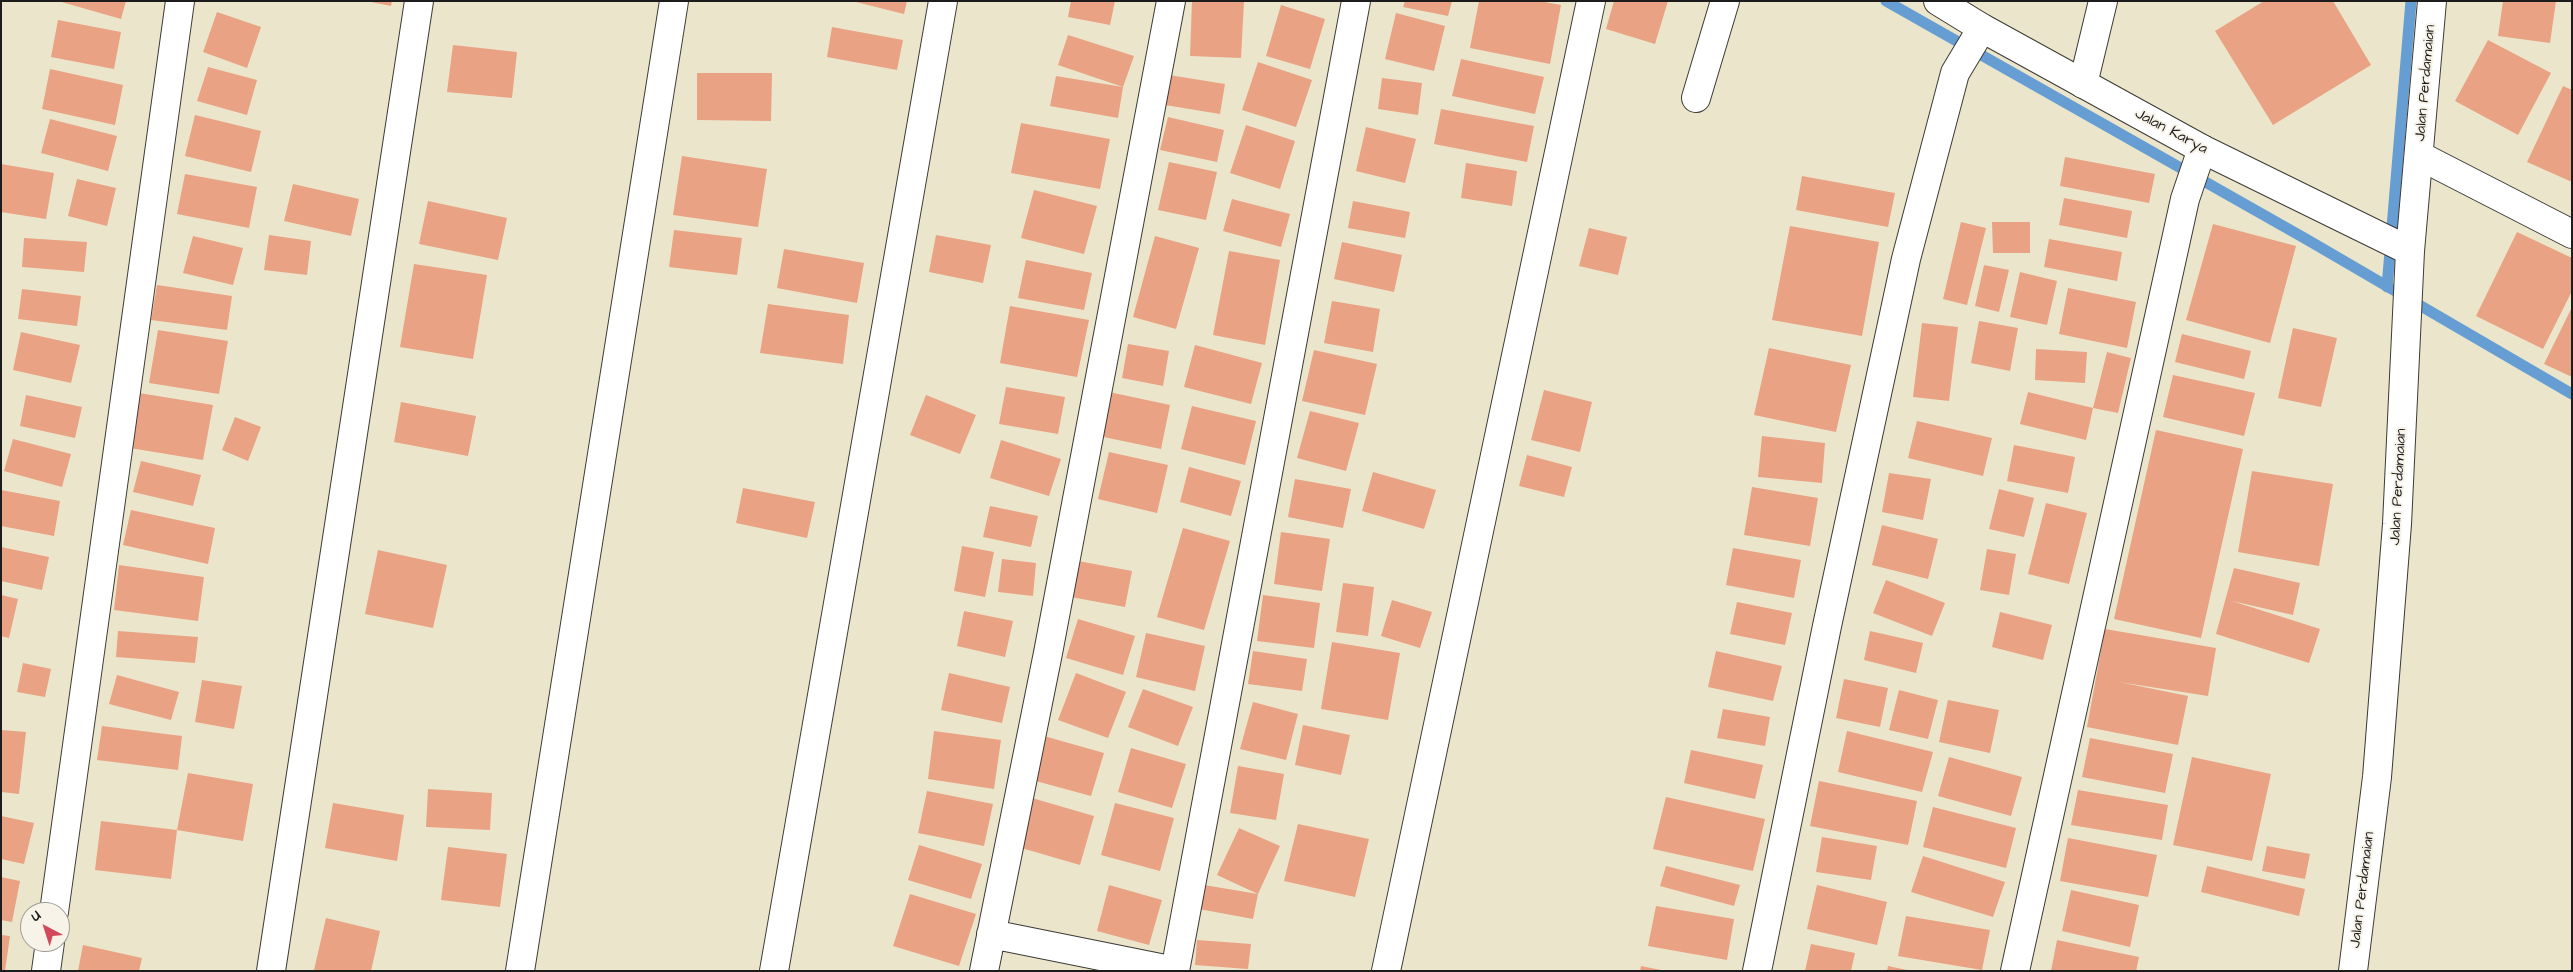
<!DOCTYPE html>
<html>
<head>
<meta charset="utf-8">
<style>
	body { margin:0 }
	#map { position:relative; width:2573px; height:972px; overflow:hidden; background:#ebe6cb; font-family:"Architects Daughter",sans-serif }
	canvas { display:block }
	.frame { position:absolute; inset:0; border:2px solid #1c1c1c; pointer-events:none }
	.north { position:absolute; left:20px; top:902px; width:50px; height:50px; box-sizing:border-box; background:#f7f3e8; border:1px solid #9f9d96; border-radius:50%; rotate:320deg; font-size:14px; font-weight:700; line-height:20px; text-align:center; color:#1c1c1c }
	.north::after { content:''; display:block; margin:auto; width:18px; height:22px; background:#d1495b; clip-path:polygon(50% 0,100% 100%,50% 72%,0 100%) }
</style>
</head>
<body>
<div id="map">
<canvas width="2573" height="972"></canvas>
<div class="frame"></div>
<div class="north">U</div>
</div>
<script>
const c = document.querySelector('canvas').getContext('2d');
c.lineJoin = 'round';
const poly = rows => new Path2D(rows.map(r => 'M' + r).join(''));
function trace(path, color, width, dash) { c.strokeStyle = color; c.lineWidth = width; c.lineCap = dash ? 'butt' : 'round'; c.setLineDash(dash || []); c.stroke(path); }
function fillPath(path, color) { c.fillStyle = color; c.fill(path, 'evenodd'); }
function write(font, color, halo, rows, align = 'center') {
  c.font = font + ' "Architects Daughter",sans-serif'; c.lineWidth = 4; c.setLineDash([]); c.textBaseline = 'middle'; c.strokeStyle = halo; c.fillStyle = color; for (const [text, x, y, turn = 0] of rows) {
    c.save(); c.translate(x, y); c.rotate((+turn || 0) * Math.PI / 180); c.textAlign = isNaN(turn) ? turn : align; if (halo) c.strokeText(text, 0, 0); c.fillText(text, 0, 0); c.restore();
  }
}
const stream = poly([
	[1886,1,2306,239,2572,394],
	[2387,287,2411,1]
]);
const building = poly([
	[58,1,126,1,121,19],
	[366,1,392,1,391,6],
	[852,1,907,1,904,14],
	[1071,1,1115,1,1110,25,1068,17],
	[1192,1,1244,1,1241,58,1190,56],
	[1405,1,1452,1,1448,16,1403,7],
	[1479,1,1539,1,1561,5,1550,64,1470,48],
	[1614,1,1668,1,1655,44,1606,29],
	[2264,1,2333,1,2371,65,2273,125,2215,31],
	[2503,1,2556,1,2550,43,2498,36],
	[1281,5,1325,19,1310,69,1266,56],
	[217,12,261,27,247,68,203,52],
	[1396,13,1445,26,1434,71,1385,59],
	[58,20,121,32,114,69,51,57],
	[832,27,903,40,897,70,827,57],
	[1068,35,1134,56,1123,87,1058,65],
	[2488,40,2551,73,2518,135,2455,101],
	[453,45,517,52,512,98,447,92],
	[1461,59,1544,77,1535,114,1452,96],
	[1258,62,1312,80,1296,127,1242,110],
	[208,67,257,80,247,115,197,101],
	[50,69,123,85,115,125,42,109],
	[697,73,772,73,771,121,697,120],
	[1169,75,1225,84,1220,114,1165,105],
	[1056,76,1123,87,1118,118,1050,106],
	[1382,78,1422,83,1418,115,1378,109],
	[2563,86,2572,90,2572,182,2527,162],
	[1441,109,1534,126,1527,162,1434,144],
	[195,115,261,131,251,172,185,156],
	[1168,117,1224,130,1217,162,1160,150],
	[50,119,117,136,108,171,41,153],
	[1021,123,1110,139,1100,189,1011,173],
	[1246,125,1295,141,1280,189,1230,173],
	[1366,127,1416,139,1405,183,1356,171],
	[682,156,767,169,758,227,673,215],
	[2065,157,2155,174,2149,203,2060,186],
	[1169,162,1217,172,1206,220,1158,210],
	[1466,163,1517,171,1512,206,1461,198],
	[1,164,54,173,46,219,1,212],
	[185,174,257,187,249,228,177,214],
	[1802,176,1895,193,1888,227,1796,210],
	[77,179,116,188,107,226,68,216],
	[293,184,359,199,351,236,284,221],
	[1034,190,1097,206,1084,254,1021,238],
	[2064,198,2132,211,2127,238,2059,225],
	[1232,199,1290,214,1281,247,1223,231],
	[428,201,507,218,498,260,419,244],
	[1353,201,1410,212,1405,238,1348,228],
	[1961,222,1986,228,1967,305,1943,299],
	[1992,222,2030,222,2030,253,1993,253],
	[2213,224,2296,246,2270,343,2186,320],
	[1790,226,1879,242,1862,336,1772,320],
	[1589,228,1627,237,1618,275,1579,266],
	[674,230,742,238,737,275,669,267],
	[2517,232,2572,258,2572,291,2543,349,2476,316],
	[269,235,311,241,307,275,264,270],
	[936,235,991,245,983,283,929,272],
	[193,236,243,248,233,285,183,273],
	[1155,236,1199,248,1176,329,1133,317],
	[24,238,87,242,84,272,22,267],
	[2049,239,2122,252,2117,281,2044,267],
	[1342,242,1402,255,1394,292,1334,279],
	[784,249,864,263,857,303,777,288],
	[1229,251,1280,260,1265,345,1213,335],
	[1026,260,1092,273,1084,310,1018,298],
	[414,264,487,275,473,359,400,347],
	[1984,265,2009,270,1999,312,1975,306],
	[2020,272,2057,281,2047,325,2010,317],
	[157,285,232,296,227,330,151,320],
	[2068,288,2136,302,2127,348,2059,334],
	[22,289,81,296,77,326,18,319],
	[1332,301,1380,309,1373,352,1324,343],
	[768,304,849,315,843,364,760,353],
	[1010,306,1089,320,1077,377,1000,363],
	[2572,307,2572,377,2544,364],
	[1979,321,2018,328,2010,371,1971,363],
	[1922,323,1958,327,1949,401,1913,397],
	[2293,328,2337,338,2321,407,2278,398],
	[158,330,228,341,219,394,149,383],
	[21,332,80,345,71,383,13,370],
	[2182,334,2251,351,2244,379,2175,362],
	[1128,344,1169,351,1163,386,1122,378],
	[1195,345,1262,363,1251,404,1184,387],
	[1769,348,1851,365,1836,432,1754,415],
	[2036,349,2087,352,2085,383,2035,380],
	[1314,350,1377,364,1365,415,1302,401],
	[2107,352,2131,358,2118,413,2093,408],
	[2173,375,2255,393,2244,436,2163,417],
	[1006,387,1065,397,1058,434,999,424],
	[1544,390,1592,402,1580,452,1531,440],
	[1109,392,1170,405,1161,449,1099,436],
	[2028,392,2093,408,2086,440,2020,424],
	[139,393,213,405,203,460,130,448],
	[26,395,82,407,75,438,20,426],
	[926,395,976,415,960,454,910,435],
	[401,402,476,416,468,456,394,442],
	[1192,406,1256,421,1245,465,1181,449],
	[1310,411,1359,423,1346,471,1297,458],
	[235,417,261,427,248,461,222,450],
	[1917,421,1992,438,1983,476,1908,458],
	[2156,430,2243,449,2201,638,2114,619],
	[1762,436,1825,443,1822,483,1758,477],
	[13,439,71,454,62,487,4,471],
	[1001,440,1061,459,1049,496,990,478],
	[2014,445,2075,457,2068,493,2007,481],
	[1109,452,1168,465,1157,513,1098,499],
	[1527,455,1572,467,1564,497,1519,486],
	[141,461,201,475,193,506,133,492],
	[1189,467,1241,481,1231,516,1180,502],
	[2252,471,2333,484,2319,566,2238,552],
	[1373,472,1436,490,1424,529,1362,511],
	[1889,473,1931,479,1923,520,1882,512],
	[1295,479,1351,489,1343,528,1288,517],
	[1752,487,1818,498,1810,546,1744,535],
	[743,488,815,502,807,538,736,523],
	[1999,489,2034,498,2024,537,1989,529],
	[1,490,60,501,54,536,1,526],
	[2046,503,2087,513,2069,584,2028,574],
	[990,506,1038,516,1031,547,983,537],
	[131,510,215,528,208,564,123,545],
	[1882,525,1938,539,1928,579,1872,565],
	[1183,528,1230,541,1204,630,1157,617],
	[1281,532,1330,539,1322,591,1274,584],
	[962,546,994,552,985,597,954,591],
	[1,547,49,557,42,590,1,581],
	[1733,548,1801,560,1794,598,1726,585],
	[1987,549,2016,554,2009,595,1980,590],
	[378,550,447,565,433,628,365,614],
	[1002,559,1036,563,1033,596,998,592],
	[1078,561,1132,571,1125,607,1071,597],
	[119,565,204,577,198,621,114,610],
	[2234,568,2300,583,2293,615,2232,601,2320,629,2309,663,2216,634],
	[1886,580,1945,603,1932,636,1873,613],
	[1343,583,1374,587,1368,636,1336,632],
	[1,595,18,599,9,638,1,636],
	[1263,595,1320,603,1314,648,1257,641],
	[1392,600,1432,612,1420,648,1381,636],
	[1737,602,1792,613,1785,645,1730,634],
	[964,611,1013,621,1005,657,957,646],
	[2000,612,2052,625,2043,660,1992,647],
	[1078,619,1135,636,1123,675,1066,658],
	[2105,629,2216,648,2208,696,2119,682,2188,696,2178,745,2087,727],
	[118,631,198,637,195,663,116,657],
	[1870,631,1923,643,1916,673,1864,660],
	[1146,633,1205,646,1195,691,1136,677],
	[1332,642,1400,653,1388,720,1321,709],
	[1253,651,1307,659,1302,691,1248,684],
	[1716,651,1782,666,1773,701,1708,687],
	[23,663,51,669,45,697,17,692],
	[949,673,1010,687,1002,723,941,710],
	[1076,673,1126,692,1108,738,1058,720],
	[117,675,179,692,171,720,109,704],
	[1844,679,1888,688,1880,727,1836,718],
	[202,680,242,686,234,729,195,722],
	[1143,689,1193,707,1178,746,1128,727],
	[1899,690,1938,700,1928,739,1889,730],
	[1948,700,1999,710,1990,753,1939,742],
	[1253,702,1298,714,1286,760,1240,749],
	[1723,709,1770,717,1765,746,1717,738],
	[1303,725,1350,735,1341,775,1295,765],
	[102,726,182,736,178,770,97,760],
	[1,730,26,732,19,794,1,792],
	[934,731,1001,740,994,789,928,779],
	[1847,731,1933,752,1922,792,1838,772],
	[1044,736,1104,753,1091,796,1032,780],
	[2090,738,2173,754,2165,793,2082,777],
	[1131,748,1186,764,1172,808,1118,792],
	[1691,750,1763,765,1755,799,1684,783],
	[1949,757,2022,777,2011,816,1938,796],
	[2192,757,2271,774,2252,861,2173,845],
	[1238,766,1284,774,1276,820,1230,813],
	[188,773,253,784,243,841,177,830,171,879,95,870,101,821,177,830],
	[1819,781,1917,801,1908,845,1810,826],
	[428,789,492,793,490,830,426,827],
	[2078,790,2168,805,2162,840,2071,825],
	[927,791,993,804,984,846,918,833],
	[1666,797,1765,819,1753,871,1653,849],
	[1032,798,1094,816,1080,865,1018,847],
	[333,803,404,815,397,861,325,848],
	[1115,803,1174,818,1160,871,1101,855],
	[1933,807,2016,828,2006,868,1923,847],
	[1,816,34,823,24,864,1,859],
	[1298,824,1369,839,1355,897,1284,881],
	[1239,828,1280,846,1258,894,1217,875],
	[1822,837,1877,846,1871,880,1816,872],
	[2068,838,2157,855,2148,897,2060,881],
	[919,845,982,864,971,899,908,880],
	[2267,846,2310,854,2305,879,2262,871],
	[448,847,507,854,500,907,441,900],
	[1923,856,2005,882,1993,917,1911,892],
	[1666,866,1740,885,1734,906,1660,886],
	[2207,866,2305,889,2299,916,2201,892],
	[1,877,20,881,12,922,1,920],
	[1109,885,1162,900,1149,945,1097,931],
	[1204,885,1258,894,1253,919,1199,909],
	[1817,885,1887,902,1877,945,1807,929],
	[2071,890,2139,905,2130,947,2062,931],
	[910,894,976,914,959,966,893,946],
	[1656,906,1734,919,1727,960,1648,946],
	[1906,916,1990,930,1982,970,1898,956],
	[326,918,380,931,371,971,314,970],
	[1,935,10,936,5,971,1,971],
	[1197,940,1251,944,1248,969,1195,965],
	[2057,940,2139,957,2136,971,2051,971],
	[1811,944,1855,953,1851,971,1805,971],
	[83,945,142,958,139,971,78,971],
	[1641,966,1661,970,1661,971,1640,971],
	[1888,966,1907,970,1907,971,1887,971]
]);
const minor = poly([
	[2083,84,2103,1],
	[1696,98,1725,1],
	[2420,156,2572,234],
	[54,912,180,1],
	[991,934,1175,971],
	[46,971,50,942],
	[271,971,419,1],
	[520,971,674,1],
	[774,971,943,1],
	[984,971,1048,653,1171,1],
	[1175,971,1356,1],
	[1386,971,1591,1],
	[1757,971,1827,626,1906,259,1955,73,1982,28],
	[2015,971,2185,199,2202,149]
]);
const tertiary = poly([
	[1938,1,1982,28,2202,149,2410,251],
	[2353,971,2377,777,2397,524,2410,251,2432,1]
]);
const streetNames = [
	["Jalan Perdamaian",2426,83,-85],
	["Jalan Karya",2171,132,28],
	["Jalan Perdamaian",2399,487,-87],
	["Jalan Perdamaian",2363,890,-83]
];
trace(stream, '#669ed4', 11);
fillPath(building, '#e9a283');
trace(minor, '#3b3a36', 30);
trace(tertiary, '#3b3a36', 30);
trace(minor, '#fff', 28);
trace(tertiary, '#fff', 28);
write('15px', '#1c1c1c', '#f7f3e8', streetNames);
</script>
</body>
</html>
